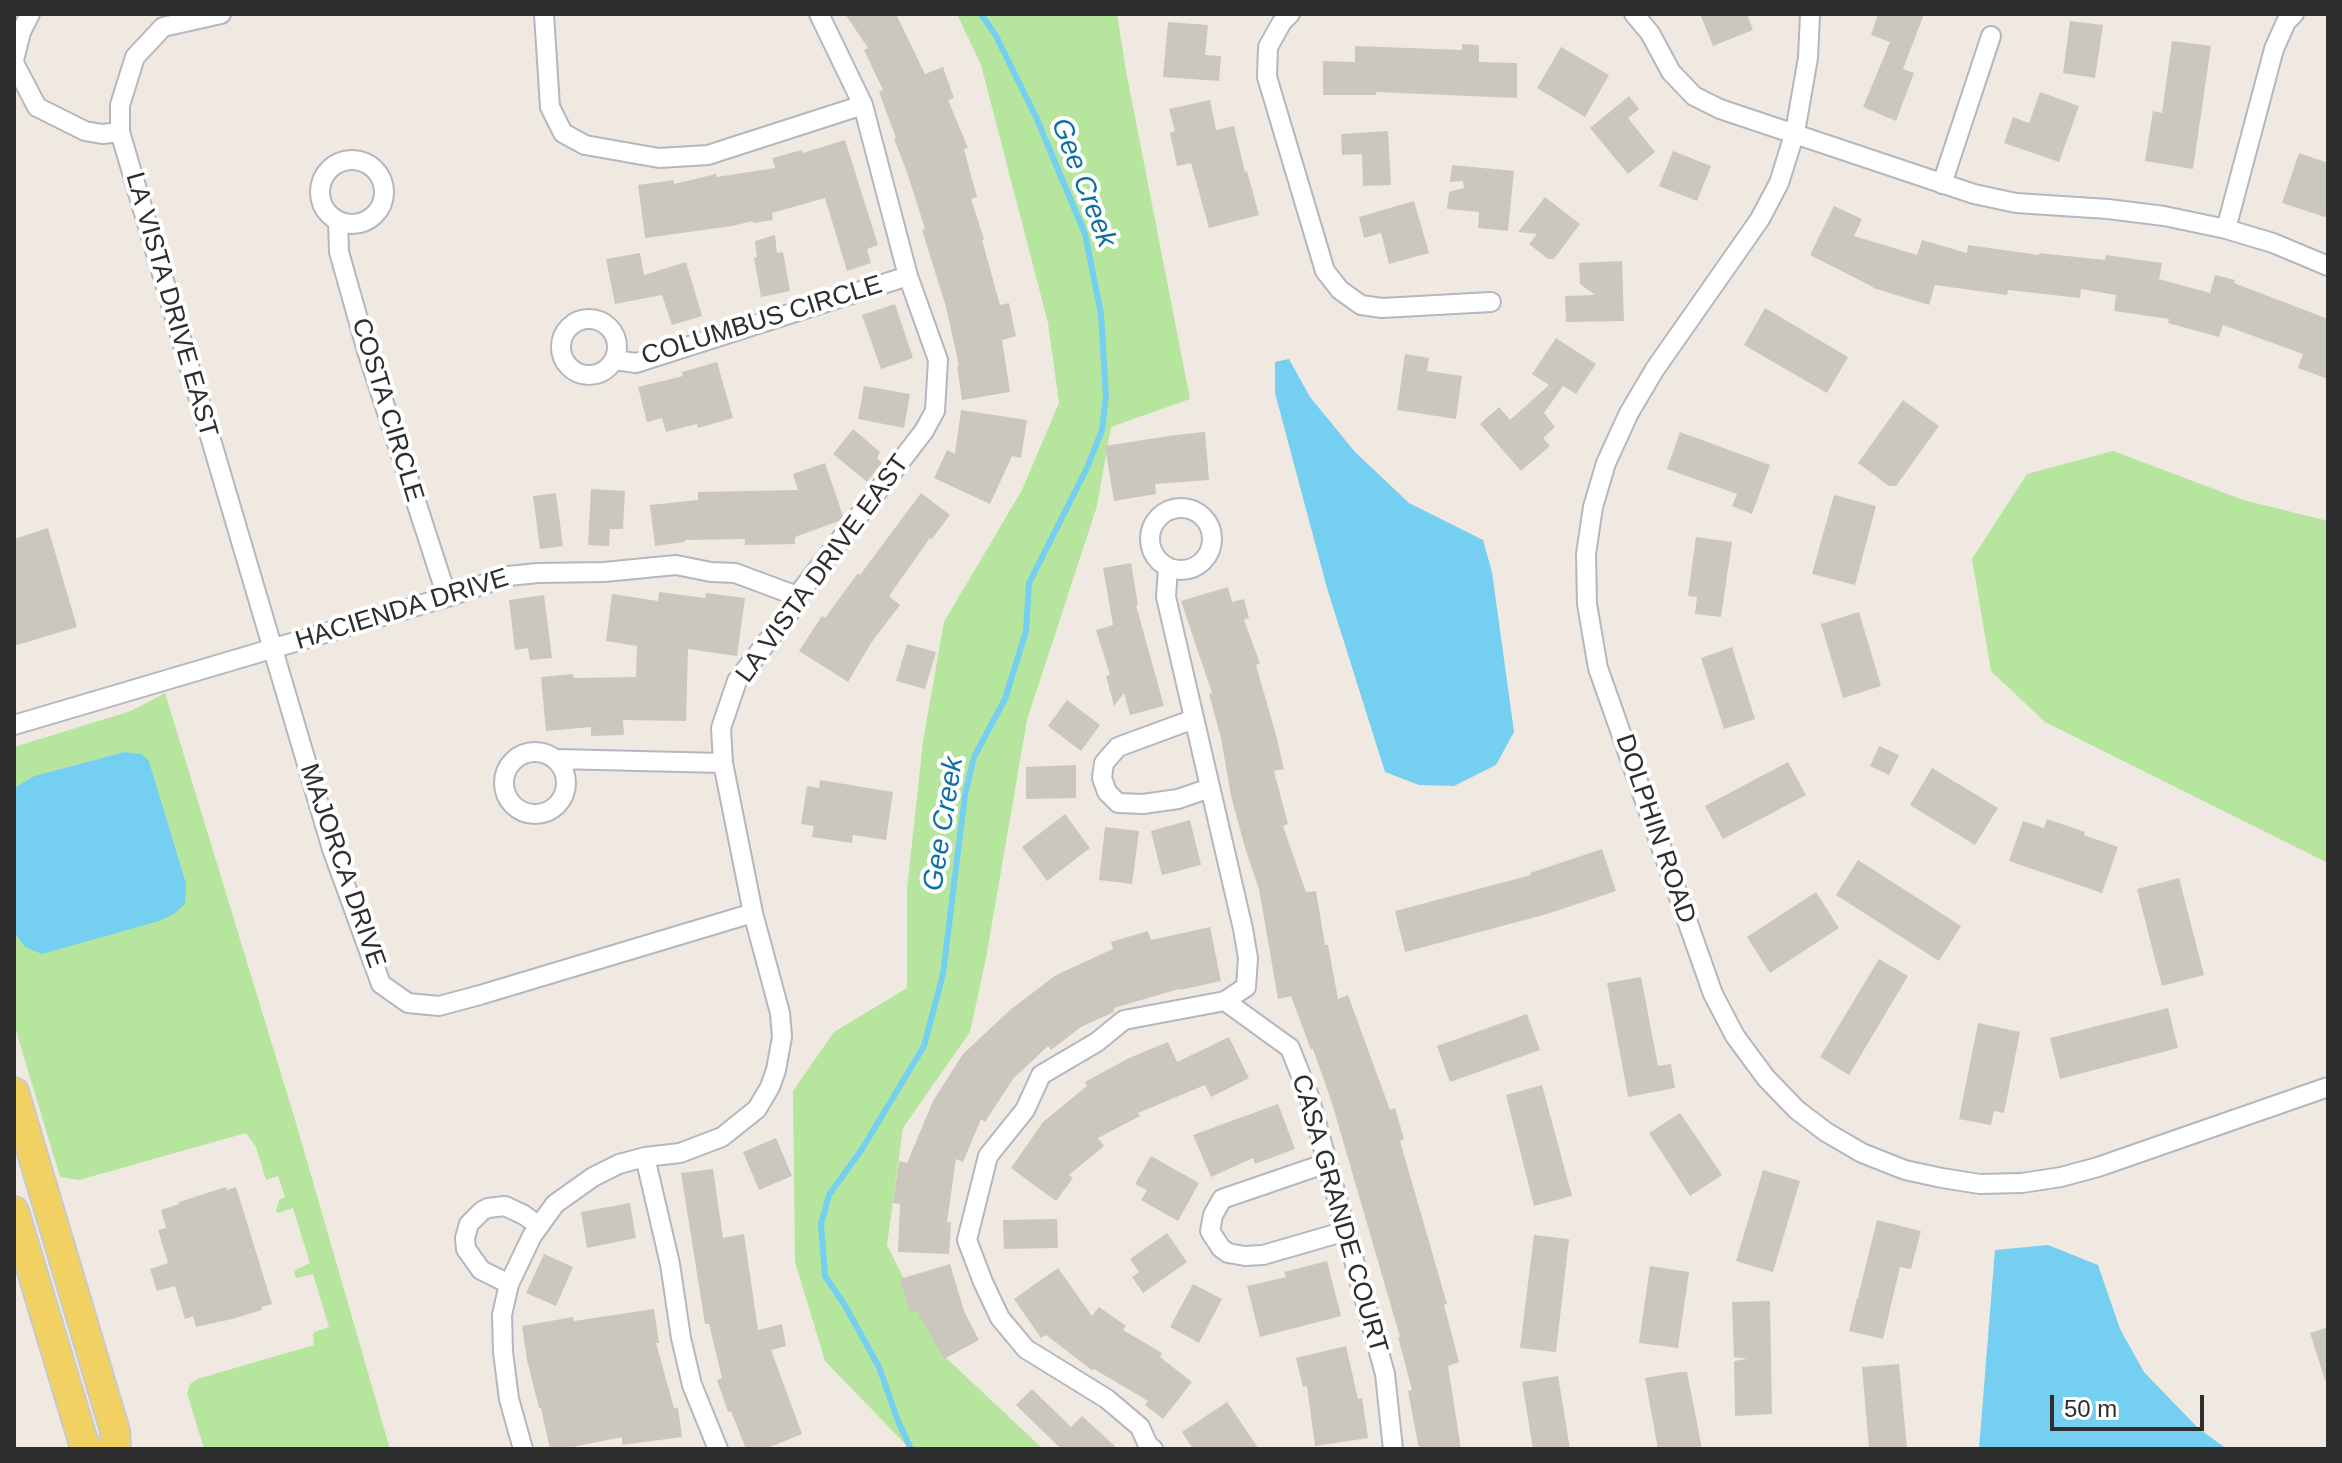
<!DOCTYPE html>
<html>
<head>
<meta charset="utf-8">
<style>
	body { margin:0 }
	#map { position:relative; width:2342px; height:1463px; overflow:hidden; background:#efe9e1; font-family:Helvetica,sans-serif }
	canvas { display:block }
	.frame { position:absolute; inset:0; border:16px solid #2e2e2e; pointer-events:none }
	.scale { position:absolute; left:2050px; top:1395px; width:154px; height:36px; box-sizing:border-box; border:4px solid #2e2e2e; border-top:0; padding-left:10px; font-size:24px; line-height:28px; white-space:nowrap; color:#2e2e2e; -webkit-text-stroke:6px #fff; paint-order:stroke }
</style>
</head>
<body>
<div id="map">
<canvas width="2342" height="1463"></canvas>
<div class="frame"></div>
<div class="scale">50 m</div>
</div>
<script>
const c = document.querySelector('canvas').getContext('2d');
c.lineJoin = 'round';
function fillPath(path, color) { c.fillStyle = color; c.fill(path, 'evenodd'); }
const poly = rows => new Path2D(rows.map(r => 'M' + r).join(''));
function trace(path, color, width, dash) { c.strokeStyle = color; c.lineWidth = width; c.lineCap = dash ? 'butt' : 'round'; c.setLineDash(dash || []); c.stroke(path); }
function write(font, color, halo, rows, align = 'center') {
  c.font = font + ' Helvetica,sans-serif'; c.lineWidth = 8; c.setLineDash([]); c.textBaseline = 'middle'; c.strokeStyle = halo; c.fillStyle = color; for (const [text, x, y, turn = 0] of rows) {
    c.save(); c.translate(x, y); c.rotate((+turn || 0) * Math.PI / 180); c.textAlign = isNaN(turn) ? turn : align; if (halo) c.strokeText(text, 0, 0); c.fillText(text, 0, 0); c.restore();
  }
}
const green = poly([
	[957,14,1117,14,1126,71,1190,399,1111,427,1097,506,1027,720,986,958,970,1032,903,1128,887,1245,940,1352,1043,1449,910,1449,825,1361,795,1262,793,1091,834,1032,907,988,907,890,923,741,944,622,1022,490,1059,403,1048,323,981,65],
	[2113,451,2243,500,2328,521,2328,863,2045,722,1991,671,1972,559,2027,474],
	[165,693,296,1123,390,1449,204,1449,187,1393,190,1384,197,1379,314,1345,313,1335,315,1332,329,1327,313,1274,297,1278,294,1274,295,1270,310,1263,293,1208,278,1213,276,1211,279,1200,285,1197,278,1176,266,1180,256,1147,246,1133,79,1180,60,1177,14,1024,14,927,16,935,186,883,149,761,124,752,34,776,14,788,14,747,131,711]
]);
const water = poly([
	[1289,359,1310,397,1355,452,1409,503,1483,540,1492,572,1514,732,1496,765,1454,786,1419,785,1385,772,1327,588,1275,393,1275,362],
	[124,752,141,754,149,761,186,883,185,904,174,914,159,921,42,954,25,947,16,935,14,927,14,788,34,776],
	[2048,1245,2098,1265,2120,1329,2144,1372,2198,1428,2227,1449,1979,1449,1995,1250]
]);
const stream = poly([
	[911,1449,898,1421,879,1367,844,1304,825,1276,821,1224,829,1195,862,1149,924,1046,943,974,965,795,974,757,1005,699,1026,631,1029,583,1087,468,1102,430,1106,396,1101,314,1085,234,1036,117,996,36,981,14]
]);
const building = poly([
	[845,14,896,14,925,74,943,67,954,98,948,100,968,148,964,149,977,197,971,199,984,239,982,240,1000,305,1009,303,1016,336,1002,340,1010,392,962,400,957,366,959,366,946,307,922,230,925,229,907,172,894,139,896,138,879,92,883,90,864,50,868,48],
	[1700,14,1747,14,1753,30,1713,46],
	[1878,14,1924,14,1903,69,1914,73,1896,121,1863,107,1890,42,1871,35],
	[2070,21,2103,25,2095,78,2063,73],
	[1168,22,1208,25,1205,55,1221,56,1219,81,1163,77],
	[2172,41,2211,46,2193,169,2145,161,2153,111,2162,113],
	[1462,44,1479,45,1479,62,1517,63,1517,98,1376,92,1376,95,1323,95,1323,61,1355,62,1355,46,1462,50],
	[1561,47,1609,75,1585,117,1537,88],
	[2040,92,2079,106,2059,162,2004,143,2013,117,2029,123],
	[1629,96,1639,109,1628,118,1655,152,1628,174,1590,128],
	[1210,100,1216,130,1234,126,1245,172,1247,171,1259,215,1209,228,1191,163,1177,166,1170,133,1175,131,1169,109],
	[1388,131,1391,185,1363,186,1362,154,1342,155,1341,134],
	[845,140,878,245,867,249,871,263,847,271,825,198,772,213,773,220,753,223,753,221,732,226,645,238,638,185,674,180,674,184,716,174,717,177,775,168,772,158,802,150,803,153],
	[1673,151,1711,166,1697,201,1659,186],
	[2299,153,2328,163,2328,218,2282,203],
	[1452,165,1514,171,1508,231,1478,228,1479,212,1447,209,1449,192,1464,188,1463,181,1450,182],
	[1545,197,1580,224,1554,259,1548,259,1529,244,1537,234,1518,232],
	[1414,201,1429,253,1389,264,1381,233,1364,238,1359,217],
	[1834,206,1862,219,1854,236,1917,255,1922,240,1967,253,1968,245,2039,255,2039,253,2105,260,2106,255,2162,263,2159,279,2210,293,2215,275,2235,280,2234,283,2328,319,2328,379,2298,368,2303,354,2223,325,2219,337,2168,323,2169,319,2114,311,2116,295,2081,289,2080,298,2008,290,2007,295,1935,285,1929,305,1873,288,1873,287,1810,255],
	[775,235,777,253,783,252,790,291,761,297,754,258,757,257,755,241],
	[640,253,644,275,686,262,702,316,672,325,662,295,615,304,606,259],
	[1622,261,1624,321,1566,322,1565,296,1595,295,1580,284,1579,263],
	[895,304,913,358,881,369,862,315],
	[1765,308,1848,357,1827,393,1744,345],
	[1556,338,1596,364,1576,394,1563,386,1544,413,1555,427,1543,438,1550,446,1521,471,1480,424,1499,407,1510,420,1549,385,1532,374],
	[1405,354,1429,358,1427,371,1462,376,1456,419,1397,410],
	[717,362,733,418,698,428,697,424,666,432,662,418,647,422,638,387,683,376,682,372],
	[864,386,910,394,904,428,858,419],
	[1903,400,1939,426,1896,486,1889,486,1858,463],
	[961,410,1027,420,1021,458,1012,456,990,504,934,478,947,450,955,454],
	[853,429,880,452,877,458,882,463,867,482,833,454],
	[1205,432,1209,480,1155,484,1156,494,1114,501,1105,446,1175,435],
	[1680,432,1770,465,1752,514,1732,506,1737,494,1667,469],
	[825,463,843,516,839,521,795,537,795,544,745,545,745,539,685,540,685,542,655,546,650,505,698,500,698,492,798,490,793,474],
	[591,489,625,491,623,529,610,529,609,546,588,545],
	[556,493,563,546,540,549,533,496],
	[921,493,950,515,932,539,930,538,889,596,900,605,871,643,848,682,799,651,822,616,825,618,858,573,860,575],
	[1834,495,1876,506,1855,585,1812,574],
	[48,528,77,627,14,646,14,539],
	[1696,537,1732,542,1721,617,1695,614,1697,597,1688,596],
	[1131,563,1138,605,1136,605,1164,706,1130,715,1124,693,1114,706,1106,676,1110,675,1096,630,1113,625,1103,568],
	[1228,587,1232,602,1244,599,1249,618,1244,620,1260,663,1256,665,1276,735,1284,769,1274,771,1288,824,1283,826,1306,892,1316,891,1325,945,1328,945,1338,999,1348,995,1390,1110,1395,1108,1404,1139,1400,1141,1447,1304,1444,1305,1459,1362,1448,1366,1461,1449,1419,1449,1408,1391,1412,1390,1398,1337,1400,1337,1332,1103,1313,1049,1311,1050,1291,996,1278,999,1259,889,1246,851,1231,796,1221,738,1209,694,1212,693,1181,601],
	[659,592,705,598,706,593,745,598,737,656,688,649,686,721,623,720,624,735,591,736,591,727,546,731,541,677,573,674,574,678,636,677,637,646,606,641,612,594,658,601],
	[544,595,552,658,530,660,528,648,515,650,509,600],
	[1859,612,1881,686,1843,698,1821,624],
	[907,644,936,652,925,689,896,681],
	[1732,647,1755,719,1724,729,1701,658],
	[1067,700,1100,725,1081,751,1048,726],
	[1879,746,1899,755,1889,775,1870,766],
	[1788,762,1806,795,1723,839,1705,806],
	[1076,765,1076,798,1026,799,1026,767],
	[1932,768,1998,808,1975,845,1910,805],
	[820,780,893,792,886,840,853,835,852,843,812,837,814,826,801,824,807,786,819,788],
	[1065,814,1090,848,1047,881,1022,847],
	[2047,819,2085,832,2084,835,2118,847,2102,893,2009,861,2023,821,2044,828],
	[1190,820,1201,865,1162,875,1151,831],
	[1105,827,1139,831,1132,884,1099,880],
	[1602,849,1616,891,1547,914,1405,952,1395,911,1531,875,1530,873],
	[1858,860,1961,926,1939,961,1836,895],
	[2179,878,2204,975,2162,986,2137,889],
	[1816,892,1839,928,1770,973,1747,937],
	[1210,927,1221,981,1180,990,1179,989,1114,1008,1114,1012,1081,1027,1051,1050,1048,1046,1013,1079,985,1122,981,1119,963,1162,956,1159,947,1222,951,1222,949,1254,898,1252,900,1204,893,1203,899,1161,907,1163,933,1101,963,1054,1010,1010,1056,975,1113,949,1111,942,1148,931,1151,940],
	[1879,959,1908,976,1849,1075,1820,1057],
	[1641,977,1658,1066,1671,1064,1675,1088,1628,1097,1607,983],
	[2168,1008,2178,1048,2060,1079,2050,1038],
	[1527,1014,1540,1050,1450,1082,1437,1046],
	[1978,1023,2020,1032,2004,1113,1994,1111,1991,1125,1959,1119],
	[1229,1037,1249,1078,1211,1097,1205,1085,1138,1113,1140,1116,1098,1138,1104,1146,1069,1175,1073,1178,1056,1201,1011,1168,1043,1122,1087,1086,1085,1082,1129,1058,1168,1042,1177,1062],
	[1542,1085,1572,1196,1534,1206,1506,1095],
	[1278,1104,1295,1149,1255,1164,1253,1158,1211,1177,1193,1135],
	[1680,1113,1722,1175,1690,1196,1649,1133],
	[776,1138,792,1176,759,1190,743,1152],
	[1151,1156,1199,1183,1178,1221,1141,1200,1147,1190,1135,1184],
	[713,1169,723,1238,744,1234,758,1330,782,1324,786,1346,771,1350,802,1434,765,1449,746,1449,731,1411,728,1412,717,1380,722,1378,709,1324,705,1324,681,1173],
	[1763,1170,1800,1181,1773,1272,1736,1261],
	[226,1187,227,1190,236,1187,272,1304,261,1307,262,1310,232,1319,196,1327,193,1316,185,1319,175,1286,157,1291,150,1269,168,1263,158,1230,166,1228,161,1210,179,1204,179,1202],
	[630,1203,636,1238,587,1248,581,1212],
	[1057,1219,1058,1248,1004,1249,1003,1220],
	[1877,1220,1921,1231,1911,1269,1900,1267,1883,1339,1849,1331,1857,1298,1860,1298,1858,1297],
	[1167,1233,1187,1262,1143,1293,1132,1277,1139,1272,1130,1259],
	[1534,1235,1569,1239,1556,1352,1520,1348],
	[544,1254,573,1267,556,1306,526,1293],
	[1327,1261,1341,1316,1260,1337,1247,1286,1286,1277,1284,1272],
	[950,1264,964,1311,979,1340,944,1359,917,1311,910,1313,900,1279],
	[1650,1266,1689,1272,1678,1348,1639,1343],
	[1058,1268,1092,1316,1099,1307,1126,1326,1123,1330,1162,1353,1160,1357,1192,1382,1163,1419,1145,1405,1148,1401,1094,1369,1093,1371,1046,1335,1041,1338,1014,1299],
	[1193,1284,1222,1299,1199,1343,1170,1327],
	[1770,1301,1772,1414,1735,1416,1734,1361,1747,1359,1734,1357,1732,1302],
	[654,1309,659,1343,656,1343,674,1408,678,1408,682,1437,622,1445,622,1437,563,1449,550,1449,541,1408,539,1408,527,1360,522,1326,573,1317,574,1321],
	[2328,1327,2328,1379,2325,1380,2310,1333],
	[1346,1346,1358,1399,1362,1398,1368,1438,1315,1446,1307,1386,1303,1387,1296,1358],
	[1899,1364,1907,1449,1869,1449,1862,1367],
	[1680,1372,1687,1372,1702,1449,1658,1449,1645,1378],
	[1558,1376,1570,1449,1533,1449,1522,1382],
	[1032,1389,1071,1427,1082,1416,1118,1449,1061,1449,1016,1405],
	[1227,1402,1259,1449,1193,1449,1182,1432]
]);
const minor = poly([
	[221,14,163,27,135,57,120,105,120,132,332,849,381,984,408,1003,439,1006,480,995,753,913],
	[544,14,550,107,563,133,585,145,659,158,708,155,863,105],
	[1290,14,1282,22,1268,47,1267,77,1325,271,1340,290,1361,305,1382,308,1491,302],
	[1634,14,1650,33,1671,72,1694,96,1720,109,1974,194,2016,203,2108,209,2164,216,2226,229,2273,243,2328,266],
	[1810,14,1808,58,1795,132,1779,183,1760,219,1655,369,1629,413,1606,463,1593,507,1586,554,1587,604,1598,668,1713,994,1735,1036,1766,1078,1797,1110,1826,1132,1862,1153,1905,1170,1942,1178,1980,1184,2022,1183,2061,1177,2098,1167,2328,1087],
	[14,60,21,32,30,14],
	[14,63,37,107,85,131,102,134,120,132],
	'320 192a32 32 0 1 1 64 0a32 32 0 1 1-64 0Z',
	[1942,184,1991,36],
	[338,221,339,252,367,351,447,597],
	[2226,229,2274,49,2286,22,2294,14],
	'561 347a28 28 0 1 1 56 0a28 28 0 1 1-56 0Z',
	[615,360,636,363,908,276],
	'1150 539a31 31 0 1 1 62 0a31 31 0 1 1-62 0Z',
	[1194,719,1118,747,1104,763,1102,778,1107,792,1118,803,1143,804,1178,799,1210,788],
	[14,725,447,597,508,576,538,573,604,572,676,565,711,572,735,573,797,596],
	'504 783a31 31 0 1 1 62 0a31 31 0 1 1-62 0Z',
	[556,759,723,763],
	[1225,1001,1290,1048,1309,1096,1385,1374,1393,1449],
	[645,1157,670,1264,681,1338,692,1385,718,1449],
	[1327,1163,1222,1199,1213,1215,1210,1231,1221,1248,1228,1253,1245,1256,1263,1255,1346,1231],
	[509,1284,481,1270,466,1249,465,1238,469,1224,482,1211,488,1208,505,1206,524,1215,539,1226],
	[523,1449,509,1399,503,1352,502,1315,509,1284,532,1236,555,1204,593,1177,619,1164,645,1157,680,1153,722,1137,757,1109,770,1087,776,1070,782,1037,780,1013,753,913,723,763,721,728,737,681,796,604,797,596,924,431,935,411,938,360,908,276,863,105,819,14],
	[1153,1449,1148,1445,1140,1427,1107,1399,1026,1349,1000,1318,983,1282,967,1240,988,1156,1025,1110,1041,1075,1097,1042,1124,1020,1225,1001,1246,987,1248,958,1243,929,1166,597,1168,567]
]);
const primary = poly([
	[14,1092,115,1431,116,1449],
	[14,1211,83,1441,88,1449]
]);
const streetNames = [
	["LA VISTA DRIVE EAST",171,305,74],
	["COLUMBUS CIRCLE",762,321,-17],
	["COSTA CIRCLE",387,410,73],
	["LA VISTA DRIVE EAST",823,569,-54],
	["HACIENDA DRIVE",402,610,-17],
	["DOLPHIN ROAD",1655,829,71],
	["MAJORCA DRIVE",342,866,71],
	["CASA GRANDE COURT",1339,1214,74]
];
const waterNames = [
	["Gee Creek",1083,183,69],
	["Gee Creek",944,824,-81]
];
fillPath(green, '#b6e59e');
fillPath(water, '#75cff0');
trace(stream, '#75cff0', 6);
fillPath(building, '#cbc7bf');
trace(minor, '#b4b7c1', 22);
trace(primary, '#c9c9c9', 32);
trace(minor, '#fff', 18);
trace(primary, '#f2d163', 28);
write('26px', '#2e2e2e', '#fff', streetNames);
write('italic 28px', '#0d6fa3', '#fff', waterNames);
</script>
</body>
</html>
